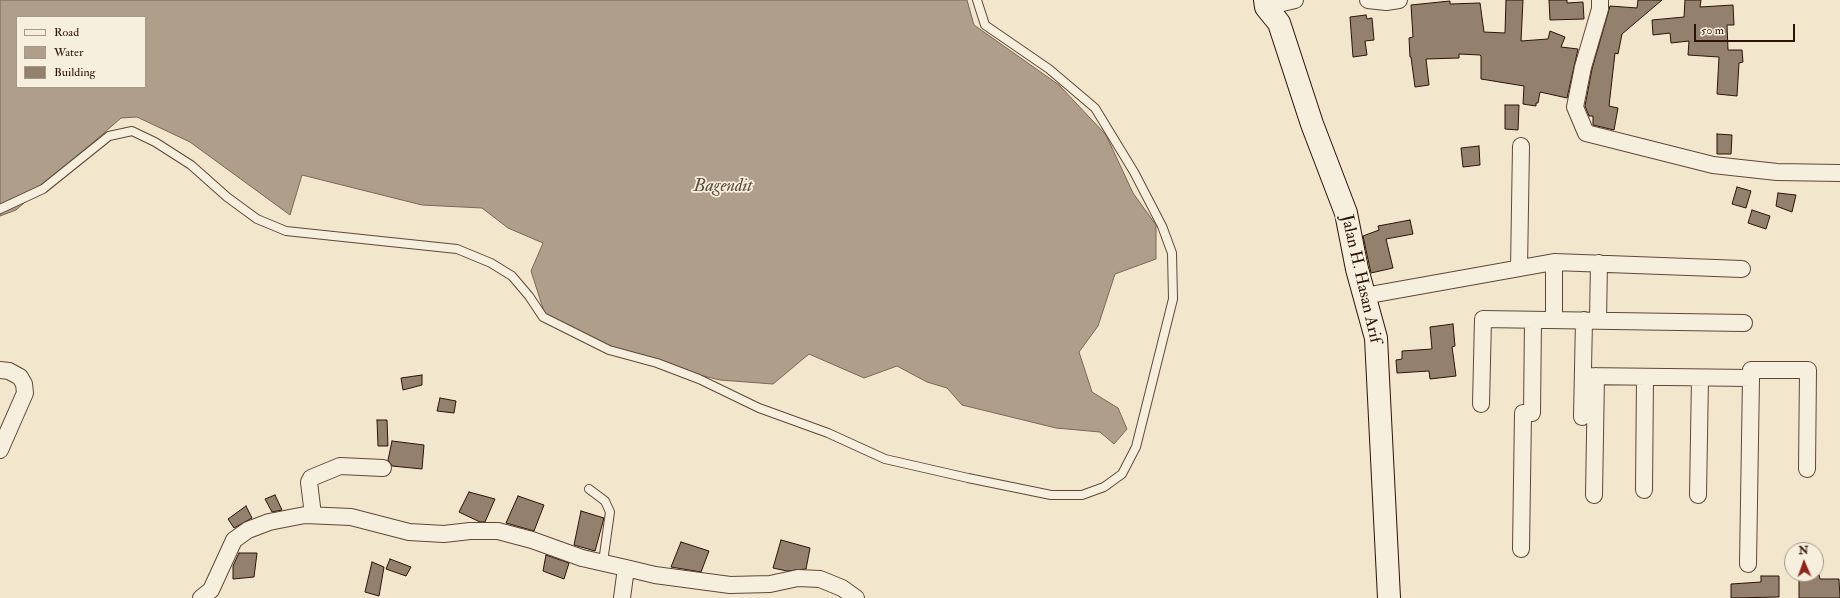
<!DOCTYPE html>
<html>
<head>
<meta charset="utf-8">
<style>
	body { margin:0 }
	#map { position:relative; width:1840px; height:598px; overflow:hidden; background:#f2e6cd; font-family:"IM FELL Double Pica",serif }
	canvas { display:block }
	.legend { position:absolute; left:16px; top:16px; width:130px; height:72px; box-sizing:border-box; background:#f7efde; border:1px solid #a69788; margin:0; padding:5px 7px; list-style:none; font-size:12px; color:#2c1307 }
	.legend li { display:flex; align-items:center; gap:8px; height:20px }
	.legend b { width:20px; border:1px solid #a69788 }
	.north { position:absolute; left:1784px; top:542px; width:40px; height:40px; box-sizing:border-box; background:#f7efde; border:1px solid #a69788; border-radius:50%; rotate:358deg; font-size:11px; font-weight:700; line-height:16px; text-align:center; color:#2c1307 }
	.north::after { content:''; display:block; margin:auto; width:14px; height:18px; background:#8f2418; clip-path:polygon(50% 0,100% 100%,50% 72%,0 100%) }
	.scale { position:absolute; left:1694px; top:24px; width:101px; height:18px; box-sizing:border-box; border:2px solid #2c1307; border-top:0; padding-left:5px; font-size:12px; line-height:14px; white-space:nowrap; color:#2c1307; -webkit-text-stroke:3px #f7efde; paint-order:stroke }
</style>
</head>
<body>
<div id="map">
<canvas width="1840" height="598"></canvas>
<ul class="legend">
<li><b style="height:5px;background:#f7efde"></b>Road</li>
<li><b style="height:11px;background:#af9e8a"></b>Water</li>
<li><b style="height:11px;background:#93816e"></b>Building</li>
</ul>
<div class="north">N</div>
<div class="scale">50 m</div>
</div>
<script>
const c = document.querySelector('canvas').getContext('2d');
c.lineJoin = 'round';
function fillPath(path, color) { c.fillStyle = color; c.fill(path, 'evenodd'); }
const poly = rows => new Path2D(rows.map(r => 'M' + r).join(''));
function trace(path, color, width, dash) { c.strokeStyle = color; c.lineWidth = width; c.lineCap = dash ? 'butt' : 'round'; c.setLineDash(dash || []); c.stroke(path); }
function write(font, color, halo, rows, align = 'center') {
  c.font = font + ' "IM FELL Double Pica",serif'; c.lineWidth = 3.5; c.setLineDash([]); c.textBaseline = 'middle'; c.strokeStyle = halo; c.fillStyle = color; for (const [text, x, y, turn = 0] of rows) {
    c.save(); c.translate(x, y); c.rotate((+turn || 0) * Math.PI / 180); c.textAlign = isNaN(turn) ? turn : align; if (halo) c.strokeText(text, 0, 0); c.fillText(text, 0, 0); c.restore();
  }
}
const water = poly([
	[0,0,967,0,974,25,1059,85,1106,135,1133,193,1156,225,1156,259,1115,274,1098,326,1079,352,1092,392,1118,408,1127,429,1114,444,1100,432,1056,428,962,405,947,388,927,382,897,366,864,378,809,354,773,384,720,380,604,352,548,324,531,271,543,243,508,228,482,208,422,205,302,175,290,215,190,142,137,117,121,118,16,210,0,216,0,0],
	[17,17,145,17,145,87,17,87,17,17]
]);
const building = poly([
	[1506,0,1523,0,1521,41,1548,39,1550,31,1565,37,1561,47,1578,49,1567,98,1540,92,1538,103,1536,103,1536,106,1523,104,1524,86,1481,79,1481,56,1480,55,1459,54,1459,58,1426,59,1429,85,1415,87,1411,57,1410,57,1409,38,1413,37,1411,5,1450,1,1450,4,1480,3,1484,32,1505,33,1506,0],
	[1549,0,1567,0,1567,3,1583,2,1584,19,1550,20,1549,0],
	[1638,0,1662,0,1622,34,1618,54,1615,53,1609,106,1618,108,1614,130,1593,125,1593,116,1589,116,1585,106,1592,69,1610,6,1637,8,1638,0],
	[1685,0,1701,0,1700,7,1733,5,1734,25,1727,25,1728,50,1742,50,1743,62,1739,63,1737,96,1717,94,1719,57,1688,55,1689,41,1671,43,1670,33,1653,35,1652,20,1684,17,1685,0],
	[1366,15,1367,19,1372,18,1374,40,1365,41,1367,55,1353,57,1350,17,1366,15],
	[1505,105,1519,105,1518,130,1505,129,1505,105],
	[1717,134,1732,135,1731,154,1717,154,1717,134],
	[1479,146,1480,165,1463,167,1461,148,1479,146],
	[1737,187,1751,191,1746,208,1732,204,1737,187],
	[1778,193,1796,195,1792,212,1776,206,1778,193],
	[1752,210,1770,216,1766,229,1748,223,1752,210],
	[1410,220,1413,234,1386,239,1393,268,1371,273,1363,236,1379,230,1378,226,1410,220],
	[1453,324,1455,346,1452,347,1456,376,1430,379,1429,371,1397,373,1396,360,1402,359,1402,351,1432,349,1430,327,1453,324],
	[422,375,422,385,403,390,401,378,422,375],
	[440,398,456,401,454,413,437,411,440,398],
	[377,420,387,420,388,446,378,446,377,420],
	[392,441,424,445,422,469,392,466,388,460,392,441],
	[469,492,495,499,485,522,480,522,459,512,469,492],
	[275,495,282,510,272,512,265,499,275,495],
	[518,496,544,505,534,531,506,523,518,496],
	[246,506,252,518,234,528,228,519,246,506],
	[581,511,604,518,595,551,574,545,581,511],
	[781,540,810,548,806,569,787,571,773,568,781,540],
	[681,542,709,551,701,572,671,567,681,542],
	[239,553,257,553,254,577,233,579,233,566,239,553],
	[546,555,569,563,564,579,543,571,546,555],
	[390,559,411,567,406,576,386,569,390,559],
	[372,562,384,567,379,596,365,592,372,562],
	[1819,575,1820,579,1839,579,1840,598,1799,598,1799,576,1819,575],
	[1761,576,1779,576,1779,597,1731,598,1731,584,1761,582,1761,576]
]);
const lane = poly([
	[0,209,43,189,109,136,132,131,155,142,191,165,227,197,257,219,286,231,457,249,491,263,512,276,529,296,543,317,609,350,657,363,699,379,759,408,828,433,885,459,968,478,1051,495,1082,495,1104,487,1122,474,1136,447,1173,299,1172,253,1162,226,1134,172,1095,108,1049,69,985,25,977,0],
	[589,489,605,501,610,512,603,562]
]);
const street = poly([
	[1368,0,1386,2,1399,0],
	[1600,0,1600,9,1583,67,1575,107,1586,133,1713,165,1777,172,1840,173],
	[1266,7,1295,0],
	[1519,268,1521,146],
	[1364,296,1554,262,1742,269],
	[1554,320,1554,262],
	[1598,320,1599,263],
	[0,370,9,371,20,377,24,384,25,393,0,450],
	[1583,376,1751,378,1748,564],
	[1751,378,1751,370,1808,370,1807,469],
	[1481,404,1483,319,1744,323],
	[1582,417,1584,320],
	[1644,490,1645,377],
	[1594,495,1596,376],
	[1698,495,1700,378],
	[313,515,309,482,311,478,340,466,383,468],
	[1521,549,1523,413,1532,413,1533,320],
	[201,598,211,590,234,540,248,530,269,522,305,515,351,517,409,532,444,534,470,531,498,531,532,540,582,558,626,568,655,575,730,585,770,584,798,578,820,579,842,588,856,598],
	[622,598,626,568]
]);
const secondary = poly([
	[1265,0,1266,7,1279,23,1312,124,1346,213,1357,269,1376,338,1389,598]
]);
const streetNames = [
	["Jalan H. Hasan Arif",1360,279,77]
];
const waterNames = [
	["Bagendit",723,187]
];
fillPath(water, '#af9e8a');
trace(water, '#7b6656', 1);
fillPath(building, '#93816e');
trace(building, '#2c1307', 1);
trace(lane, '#5e4838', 10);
trace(street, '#5e4838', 18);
trace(secondary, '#2c1307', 24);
trace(lane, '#f7efde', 8);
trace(street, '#f7efde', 16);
trace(secondary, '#f7efde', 22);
write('17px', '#2c1307', '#f7efde', streetNames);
write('italic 18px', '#604b3b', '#f7efde', waterNames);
</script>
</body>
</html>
